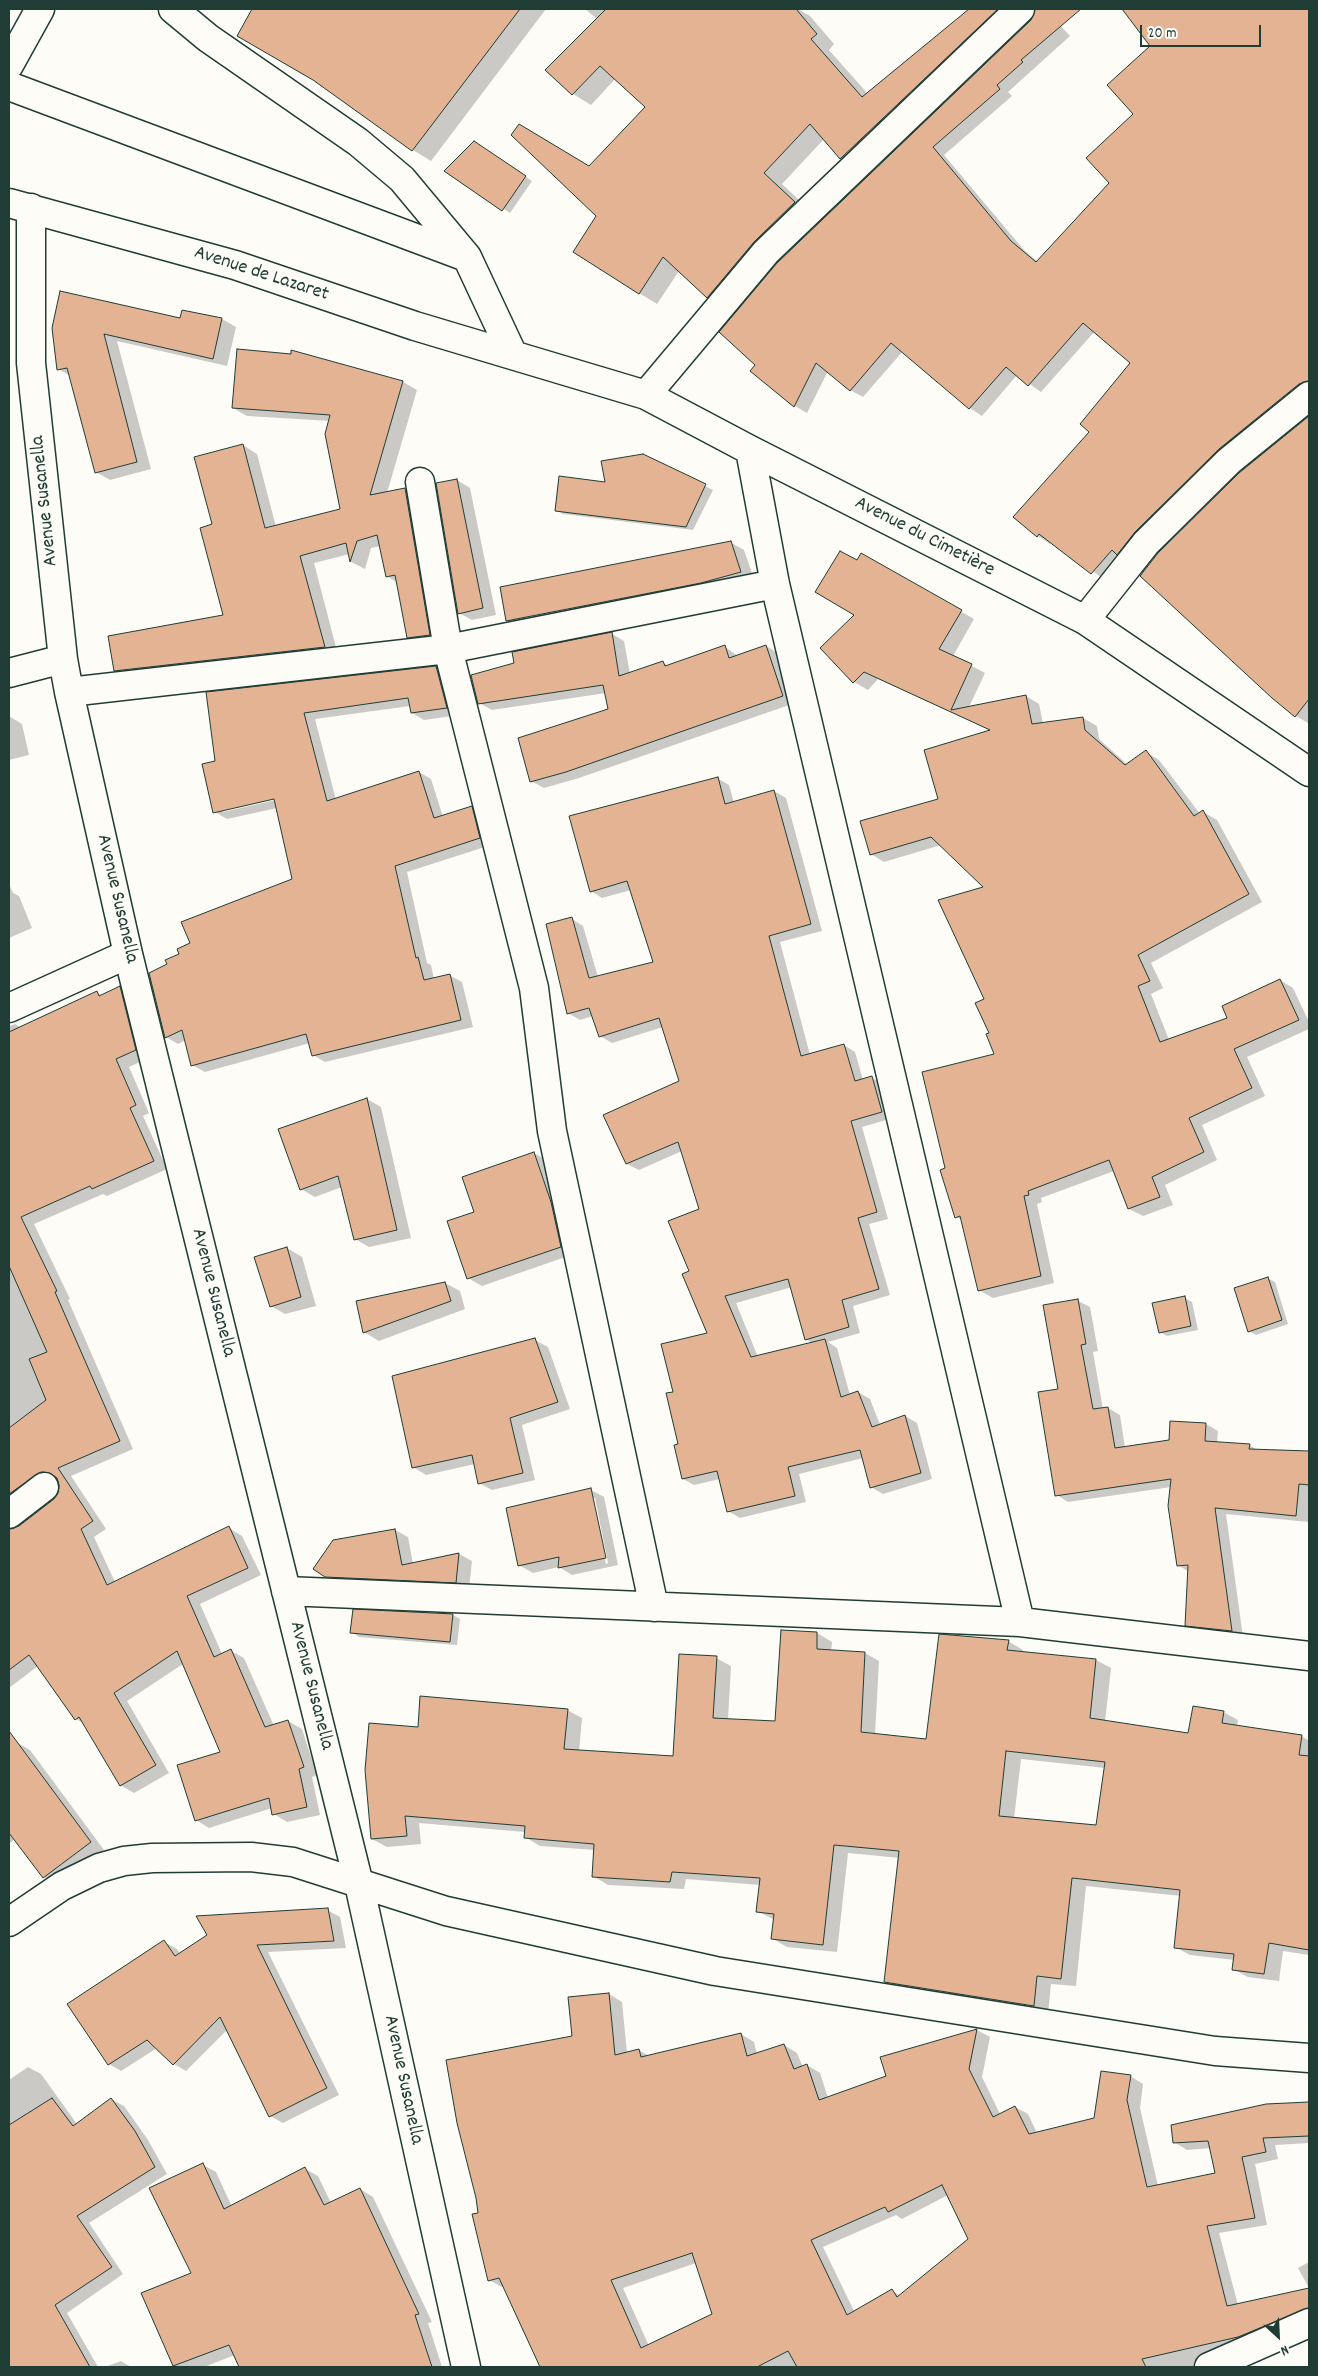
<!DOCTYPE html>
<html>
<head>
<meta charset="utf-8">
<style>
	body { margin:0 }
	#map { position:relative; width:1318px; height:2376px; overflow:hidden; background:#fdfcf7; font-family:Dekko,sans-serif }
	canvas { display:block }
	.frame { position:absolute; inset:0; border:10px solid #1f3d34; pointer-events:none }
	.north { position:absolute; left:1253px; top:2311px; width:50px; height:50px; -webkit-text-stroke:4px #fdfcf7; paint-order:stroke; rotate:155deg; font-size:14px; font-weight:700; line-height:20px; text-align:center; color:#1f3d34 }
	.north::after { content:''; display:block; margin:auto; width:18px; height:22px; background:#1f3d34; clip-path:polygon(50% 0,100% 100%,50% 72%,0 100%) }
	.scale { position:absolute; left:1140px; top:25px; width:121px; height:22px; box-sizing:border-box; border:2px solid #1f3d34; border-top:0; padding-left:6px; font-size:15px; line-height:18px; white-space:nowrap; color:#1f3d34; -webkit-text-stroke:4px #fdfcf7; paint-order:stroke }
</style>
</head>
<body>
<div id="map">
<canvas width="1318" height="2376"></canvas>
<div class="frame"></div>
<div class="north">N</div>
<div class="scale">20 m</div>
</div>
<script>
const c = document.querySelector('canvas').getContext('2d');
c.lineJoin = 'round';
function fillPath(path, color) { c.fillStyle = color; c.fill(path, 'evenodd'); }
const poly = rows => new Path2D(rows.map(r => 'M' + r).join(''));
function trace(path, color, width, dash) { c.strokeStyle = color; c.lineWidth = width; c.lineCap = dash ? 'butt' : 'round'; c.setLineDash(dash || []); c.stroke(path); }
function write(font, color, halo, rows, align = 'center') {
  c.font = font + ' Dekko,sans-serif'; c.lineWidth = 4.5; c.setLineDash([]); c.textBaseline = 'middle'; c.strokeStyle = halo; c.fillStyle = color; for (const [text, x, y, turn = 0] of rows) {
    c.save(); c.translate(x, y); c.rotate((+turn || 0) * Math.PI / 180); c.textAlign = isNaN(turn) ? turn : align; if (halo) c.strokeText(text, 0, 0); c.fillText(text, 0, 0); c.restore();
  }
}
const shadow = poly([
	[253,9,546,9,431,161,413,150,314,79,238,35],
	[585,9,700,9,665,50,725,9,768,9,777,19,788,9,798,9,810,16,834,44,829,50,868,94,971,9,1027,9,859,169,841,158,824,139,782,184,813,213,726,308,708,297,679,271,657,304,639,293,598,216,590,167,647,107,616,78,591,105,573,94,547,70,597,19],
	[1036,9,1045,9,1070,36,1008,92,1012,96,944,155,1024,250,1038,262,1110,183,1134,114,1152,46,1124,9,1229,9,1309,89,1309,220,1289,230,1309,257,1309,393,1105,580,1051,542,1050,544,1038,536,1015,517,1091,432,1132,363,1095,331,1041,392,1017,375,982,416,970,408,903,351,863,397,850,390,828,371,807,413,795,406,752,371,1032,21],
	[1281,9,1309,9,1309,54],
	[481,147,532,181,510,213,446,171],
	[61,292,181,319,183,311,222,319,236,327,227,366,117,341,151,469,110,480,96,472,71,376,58,369],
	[403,382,417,390,387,493,405,490,419,498,443,643,422,645,408,637,398,583,387,576,381,546,371,548,365,569,351,562,350,554,314,563,338,655,129,679,115,670,225,616,213,525,243,445,257,454,276,527,341,510,330,421,247,416,233,408],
	[1309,417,1309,722,1308,723,1296,716,1240,474],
	[642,455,713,490,693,530,563,514,556,510,607,484],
	[457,480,470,488,496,615,472,620,459,613],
	[730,542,744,550,754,579,521,628,508,621],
	[862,555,974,619,953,656,985,673,969,707,1026,696,1039,704,1043,724,1083,718,1097,726,1099,739,1128,765,1146,752,1159,760,1200,814,1203,812,1217,820,1262,902,1151,963,1163,988,1151,994,1169,1040,1229,1018,1280,980,1293,988,1309,1022,1309,1029,1247,1057,1265,1096,1202,1125,1217,1160,1165,1185,1173,1205,1143,1216,1129,1209,1114,1171,1041,1198,1042,1202,1037,1204,1054,1283,993,1298,979,1290,962,1220,956,1217,947,1169,996,1055,986,999,986,888,941,845,884,862,871,854,940,799,992,731,878,679,868,690,854,682,858,562],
	[612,634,624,641,630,674,663,663,669,666,725,647,738,656,766,646,778,653,795,703,579,778,544,788,531,781,610,710,606,693,492,710,479,703],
	[436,667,448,674,459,715,424,720,412,713,410,706,315,719,336,800,419,772,431,779,443,817,472,807,484,814,491,845,407,872,427,963,431,965,434,979,449,975,462,982,473,1027,325,1062,313,1055,310,1043,205,1072,192,1065,186,1040,178,1044,166,1037,169,965,191,944,294,880,277,808,227,819,215,812,216,762,208,693],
	[280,797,280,799,223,812,223,810],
	[9,716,22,724,29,755,9,760],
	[717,778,729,785,734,803,774,791,786,798,822,931,780,942,810,1055,844,1045,855,1052,863,1080,872,1078,883,1084,893,1118,862,1127,888,1219,869,1224,890,1295,853,1306,860,1333,828,1342,837,1348,850,1395,858,1392,870,1399,880,1425,905,1416,917,1423,932,1479,883,1494,871,1487,863,1458,799,1474,806,1502,740,1518,728,1511,720,1479,694,1485,683,1479,675,1393,709,1334,691,1271,701,1210,682,1151,639,1170,627,1164,605,1116,680,1082,663,1027,612,1043,600,1036,593,1016,580,1020,568,1013,572,919,583,926,598,977,654,962,631,890,602,898,591,891],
	[792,1287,806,1339,814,1344,758,1357,736,1303],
	[9,884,13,893,19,896,32,928,9,938],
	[120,988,133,996,149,1058,129,1067,149,1113,143,1116,167,1169,107,1196,103,1194,34,1224,70,1299,68,1300,133,1449,71,1476,106,1529,94,1537,115,1582,229,1528,242,1536,261,1575,200,1604,222,1654,231,1651,244,1658,274,1726,288,1721,302,1729,317,1775,312,1777,320,1815,287,1822,274,1814,272,1808,209,1828,196,1820,222,1752,183,1664,127,1701,169,1773,134,1793,120,1785,85,1724,76,1719,38,1666,9,1688,9,1539,12,1537,9,1530,19,1527,54,1500,60,1493,61,1484,58,1479,56,1479,13,1509,9,1515,9,1026,15,1024,20,1027,96,992,103,996],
	[367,1099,381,1107,411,1238,369,1247,355,1239,342,1187,315,1197,301,1189],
	[534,1153,548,1161,574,1254,482,1286,468,1278,476,1213],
	[287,1248,302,1257,316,1306,285,1314,271,1306],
	[1267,1278,1275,1282,1288,1324,1256,1335,1249,1331],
	[445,1283,460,1291,465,1309,379,1341,364,1332],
	[1185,1298,1192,1302,1198,1330,1167,1336,1160,1332],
	[1078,1301,1090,1307,1098,1351,1093,1352,1103,1409,1108,1408,1120,1415,1125,1448,1170,1442,1171,1422,1206,1424,1218,1431,1217,1443,1249,1445,1259,1451,1309,1452,1309,1522,1226,1514,1243,1637,1198,1632,1186,1625,1189,1572,1178,1565,1171,1487,1068,1502,1057,1495,1059,1390],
	[535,1340,548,1347,570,1409,522,1425,535,1480,492,1490,479,1483,475,1464,426,1475,413,1467],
	[591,1490,604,1497,618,1565,572,1575,559,1567,533,1573,519,1565],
	[592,1498,595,1498,608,1563,606,1564],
	[395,1530,408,1537,413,1564,459,1554,472,1561,469,1589,339,1584,326,1576,334,1541],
	[453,1615,460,1619,457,1645,359,1637,352,1632],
	[782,1631,817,1633,832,1642,831,1651,865,1653,879,1661,875,1735,927,1740,1008,1641,1023,1650,1022,1653,1096,1660,1111,1668,1105,1722,1189,1734,1223,1712,1238,1720,1237,1727,1302,1736,1309,1741,1309,1955,1283,1951,1279,1981,1248,1977,1233,1969,1235,1960,1190,1955,1175,1947,1181,1896,1086,1886,1076,1986,1051,1984,1048,2014,900,1990,885,1982,900,1858,848,1853,837,1952,787,1947,773,1939,775,1920,757,1911,760,1885,686,1879,684,1889,608,1885,593,1876,595,1850,540,1846,525,1837,525,1832,419,1823,421,1844,387,1847,372,1839,419,1728,567,1710,582,1718,579,1752,675,1757,716,1658,731,1666,728,1720,776,1722],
	[1021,1759,1105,1768,1097,1826,1014,1819],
	[9,1735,14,1743,16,1742,30,1750,104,1850,57,1885,44,1877,15,1839,9,1844],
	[327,1910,340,1917,346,1948,268,1952,339,2095,283,2123,270,2116,228,2029,186,2071,174,2064,157,2048,121,2071,109,2064,164,1942,177,1949,180,1954],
	[609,1994,622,2002,627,2053,639,2050,649,2056,741,2034,754,2042,757,2054,784,2045,797,2053,803,2067,807,2065,820,2073,828,2098,887,2077,882,2058,977,2030,990,2037,982,2077,1000,2114,1015,2107,1028,2114,1037,2133,1095,2119,1130,2076,1143,2084,1140,2108,1158,2186,1216,2174,1211,2148,1187,2150,1174,2142,1266,2106,1309,2103,1309,2143,1275,2145,1278,2159,1255,2164,1267,2225,1219,2233,1238,2305,1309,2289,1309,2319,1209,2367,541,2367,505,2287,502,2287,489,2280,479,2213,573,2037],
	[948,2195,970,2240,901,2296,892,2291,855,2313,823,2247,896,2215,902,2219],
	[696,2263,714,2314,649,2346,623,2288],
	[28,2067,41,2074,77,2124,111,2099,124,2106,148,2140,167,2174,89,2223,123,2274,67,2313,98,2367,13,2367,9,2359,9,2080],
	[203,2165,216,2172,232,2207,305,2169,318,2176,331,2203,360,2189,373,2197,432,2322,428,2323,442,2367,241,2367,235,2355,204,2367,174,2366,192,2274],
	[1309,2262,1309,2288,1298,2268],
	[121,2361,131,2367,105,2367]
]);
const building = poly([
	[252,9,520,9,412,151,313,80,237,36,252,9],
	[606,9,796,9,817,34,811,39,862,97,969,9,998,9,840,159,810,124,764,173,795,202,754,242,707,298,663,257,639,294,573,252,596,216,511,135,519,124,589,166,645,107,600,66,572,95,545,70,606,9],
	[1035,9,1081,9,1021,60,1023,62,997,85,1000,89,933,147,1011,241,1036,262,1109,183,1086,158,1133,114,1107,85,1150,46,1122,9,1309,9,1309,381,1299,384,1219,449,1135,532,1117,555,1112,550,1091,574,1039,534,1037,537,1013,517,1089,432,1080,424,1130,363,1083,323,1028,386,1006,367,969,409,891,343,850,391,816,363,794,407,750,371,755,365,719,332,777,263,1031,20,1035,9],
	[474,141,526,176,502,211,444,171,474,141],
	[60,291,180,318,182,310,222,318,213,359,104,334,137,462,95,473,67,368,57,370,52,328,60,291],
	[237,349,291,354,291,350,403,381,370,495,405,488,430,635,407,638,395,575,386,577,377,535,357,541,350,562,346,543,300,556,325,647,114,671,108,636,223,615,200,528,212,524,194,457,243,444,265,528,340,509,325,434,330,415,232,408,237,349],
	[1309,416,1309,699,1295,717,1272,698,1140,576,1158,553,1239,473,1309,416],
	[643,454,706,484,686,527,555,511,559,476,605,482,601,461,643,454],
	[457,479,483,608,458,614,436,483,457,479],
	[731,541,741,572,701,583,506,621,500,587,731,541],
	[840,551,857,560,861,553,962,610,939,649,972,664,951,710,1026,695,1032,724,1083,717,1085,730,1125,765,1146,750,1194,816,1203,810,1249,894,1138,955,1150,981,1138,986,1160,1042,1227,1018,1222,1006,1280,979,1299,1020,1234,1049,1252,1088,1189,1118,1204,1152,1152,1177,1160,1197,1128,1209,1109,1160,1028,1191,1029,1195,1024,1196,1041,1276,978,1291,960,1216,955,1218,940,1170,945,1168,922,1072,994,1054,986,1034,989,1033,975,1003,984,999,938,900,983,887,931,837,870,855,860,821,938,799,924,750,990,730,864,672,853,683,820,648,854,615,815,592,840,551],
	[612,632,619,676,663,661,665,666,725,645,729,658,766,645,783,696,566,772,530,782,518,738,608,709,603,685,478,704,471,675,514,663,512,652,612,632],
	[436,666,447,708,411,713,408,698,304,713,327,801,419,771,434,818,472,806,480,838,395,866,416,958,418,957,424,980,450,974,461,1020,312,1056,306,1034,191,1066,182,1030,165,1038,149,973,167,964,165,960,179,954,177,949,190,943,181,922,292,879,274,799,213,813,202,764,215,761,206,692,436,666],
	[718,777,725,804,774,790,811,924,769,936,801,1056,844,1044,855,1081,872,1076,882,1112,851,1121,877,1212,858,1218,879,1289,842,1300,849,1327,805,1340,788,1279,725,1296,751,1357,825,1339,841,1397,858,1391,872,1427,905,1415,921,1473,870,1488,860,1450,788,1467,795,1496,727,1512,717,1471,682,1479,674,1445,678,1444,666,1393,673,1392,661,1344,707,1333,682,1274,689,1271,668,1221,699,1209,678,1142,626,1164,603,1115,679,1081,659,1018,599,1037,589,1008,567,1014,546,924,572,917,589,978,653,962,627,881,590,892,569,816,718,777],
	[120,986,136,1050,116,1059,136,1105,130,1108,154,1161,92,1189,90,1186,21,1217,57,1291,55,1292,120,1441,58,1468,93,1521,81,1529,107,1585,229,1526,248,1568,187,1596,214,1657,231,1649,265,1727,288,1720,304,1767,299,1769,307,1807,272,1815,269,1798,195,1821,177,1765,220,1752,177,1651,114,1693,156,1765,120,1786,79,1717,75,1720,29,1655,9,1670,9,1529,19,1526,54,1499,58,1493,59,1485,57,1478,50,1473,41,1472,9,1494,9,1428,46,1400,29,1359,47,1352,9,1266,9,1032,97,991,99,996,120,986],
	[367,1098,397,1230,354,1240,338,1176,300,1190,278,1129,367,1098],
	[534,1152,551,1202,561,1247,467,1279,447,1221,474,1212,462,1177,534,1152],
	[287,1247,301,1297,270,1307,254,1257,287,1247],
	[1268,1277,1282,1320,1248,1332,1234,1288,1268,1277],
	[445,1282,451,1301,363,1333,356,1301,445,1282],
	[1185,1296,1191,1326,1159,1333,1152,1303,1185,1296],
	[1078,1299,1086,1344,1081,1345,1093,1409,1108,1407,1115,1448,1169,1440,1170,1421,1206,1423,1205,1441,1250,1444,1249,1449,1309,1451,1309,1485,1299,1484,1296,1516,1215,1508,1232,1631,1185,1626,1188,1565,1177,1566,1168,1506,1171,1479,1055,1496,1038,1392,1058,1389,1043,1305,1078,1299],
	[535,1338,558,1402,510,1418,523,1473,478,1484,472,1455,412,1468,392,1376,535,1338],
	[591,1488,606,1558,558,1568,559,1557,518,1566,506,1508,591,1488],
	[395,1529,402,1565,459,1553,456,1583,325,1577,313,1569,333,1540,395,1529],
	[353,1609,453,1614,450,1642,350,1633,353,1609],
	[781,1630,817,1632,817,1649,865,1652,861,1732,926,1739,939,1634,1009,1640,1007,1650,1096,1659,1090,1718,1188,1733,1193,1706,1224,1711,1222,1723,1302,1735,1299,1755,1309,1756,1309,1950,1269,1943,1264,1974,1232,1970,1234,1954,1174,1948,1180,1890,1072,1878,1061,1979,1037,1976,1034,2006,884,1982,899,1851,834,1845,823,1945,771,1939,774,1914,756,1912,760,1878,672,1872,670,1882,592,1877,594,1844,524,1838,525,1826,405,1816,407,1836,371,1839,365,1770,369,1723,418,1727,420,1696,568,1709,564,1749,673,1756,679,1654,717,1656,713,1718,775,1721,781,1630],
	[1006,1751,1105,1762,1096,1825,999,1816,1006,1751],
	[9,1731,91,1842,43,1878,9,1833,9,1731],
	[328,1908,334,1941,257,1945,327,2088,269,2117,220,2017,173,2065,147,2040,108,2065,67,2004,164,1940,175,1956,207,1935,196,1916,328,1908],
	[609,1993,615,2055,639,2049,641,2057,741,2033,747,2056,784,2044,794,2069,807,2064,819,2100,886,2076,880,2057,977,2029,969,2069,993,2117,1015,2106,1029,2134,1094,2118,1101,2071,1131,2075,1127,2100,1147,2187,1215,2173,1208,2141,1173,2143,1171,2125,1266,2104,1309,2102,1309,2136,1263,2138,1266,2152,1242,2157,1255,2218,1207,2226,1227,2306,1309,2288,1309,2308,1238,2337,1142,2359,1146,2367,797,2367,788,2351,757,2367,540,2367,499,2278,488,2281,472,2214,478,2213,476,2198,457,2123,446,2060,572,2036,568,1997,609,1993],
	[942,2185,968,2239,897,2297,892,2289,847,2315,811,2240,885,2207,888,2212,942,2185],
	[692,2253,712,2314,641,2348,611,2280,692,2253],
	[52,2098,73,2126,111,2098,135,2131,155,2167,77,2216,112,2267,55,2305,90,2367,9,2367,9,2125,52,2098],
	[203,2163,224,2209,305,2167,324,2205,360,2188,419,2314,415,2315,432,2367,239,2367,229,2345,173,2366,141,2293,191,2273,149,2188,203,2163]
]);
const minor = poly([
	[173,9,208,38,358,142,402,179,467,257,512,353],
	[9,65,40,9],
	[9,86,466,257],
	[9,203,235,265,415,326,646,395,750,450,1085,620,1309,772],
	[31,208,31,363,63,659,69,692,128,954,359,1884,466,2367],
	[646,395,766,252,1020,9],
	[750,450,775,584,1020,1622],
	[420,482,448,649,534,988,552,1131,654,1607],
	[1085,620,1146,543,1229,461,1309,396],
	[9,673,63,659],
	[69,692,448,649,775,584],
	[9,1008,128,954],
	[9,1514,44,1487],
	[286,1591,1020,1622,1309,1656],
	[9,1922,62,1886,99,1868,124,1861,152,1858,251,1857,293,1862,446,1911,715,1971,1215,2051,1309,2058],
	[1209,2367,1309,2323]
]);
const streetNames = [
	["Avenue de Lazaret",261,275,18],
	["Avenue Susanella",46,501,-96],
	["Avenue du Cimetière",924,538,27],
	["Avenue Susanella",116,899,77],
	["Avenue Susanella",212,1293,76],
	["Avenue Susanella",310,1686,76],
	["Avenue Susanella",402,2080,78]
];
fillPath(shadow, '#0003');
fillPath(building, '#e3b394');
trace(building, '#1f3d34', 1);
trace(minor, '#1f3d34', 31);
trace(minor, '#fdfcf7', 28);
write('20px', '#1f3d34', '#fdfcf7', streetNames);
</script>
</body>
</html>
